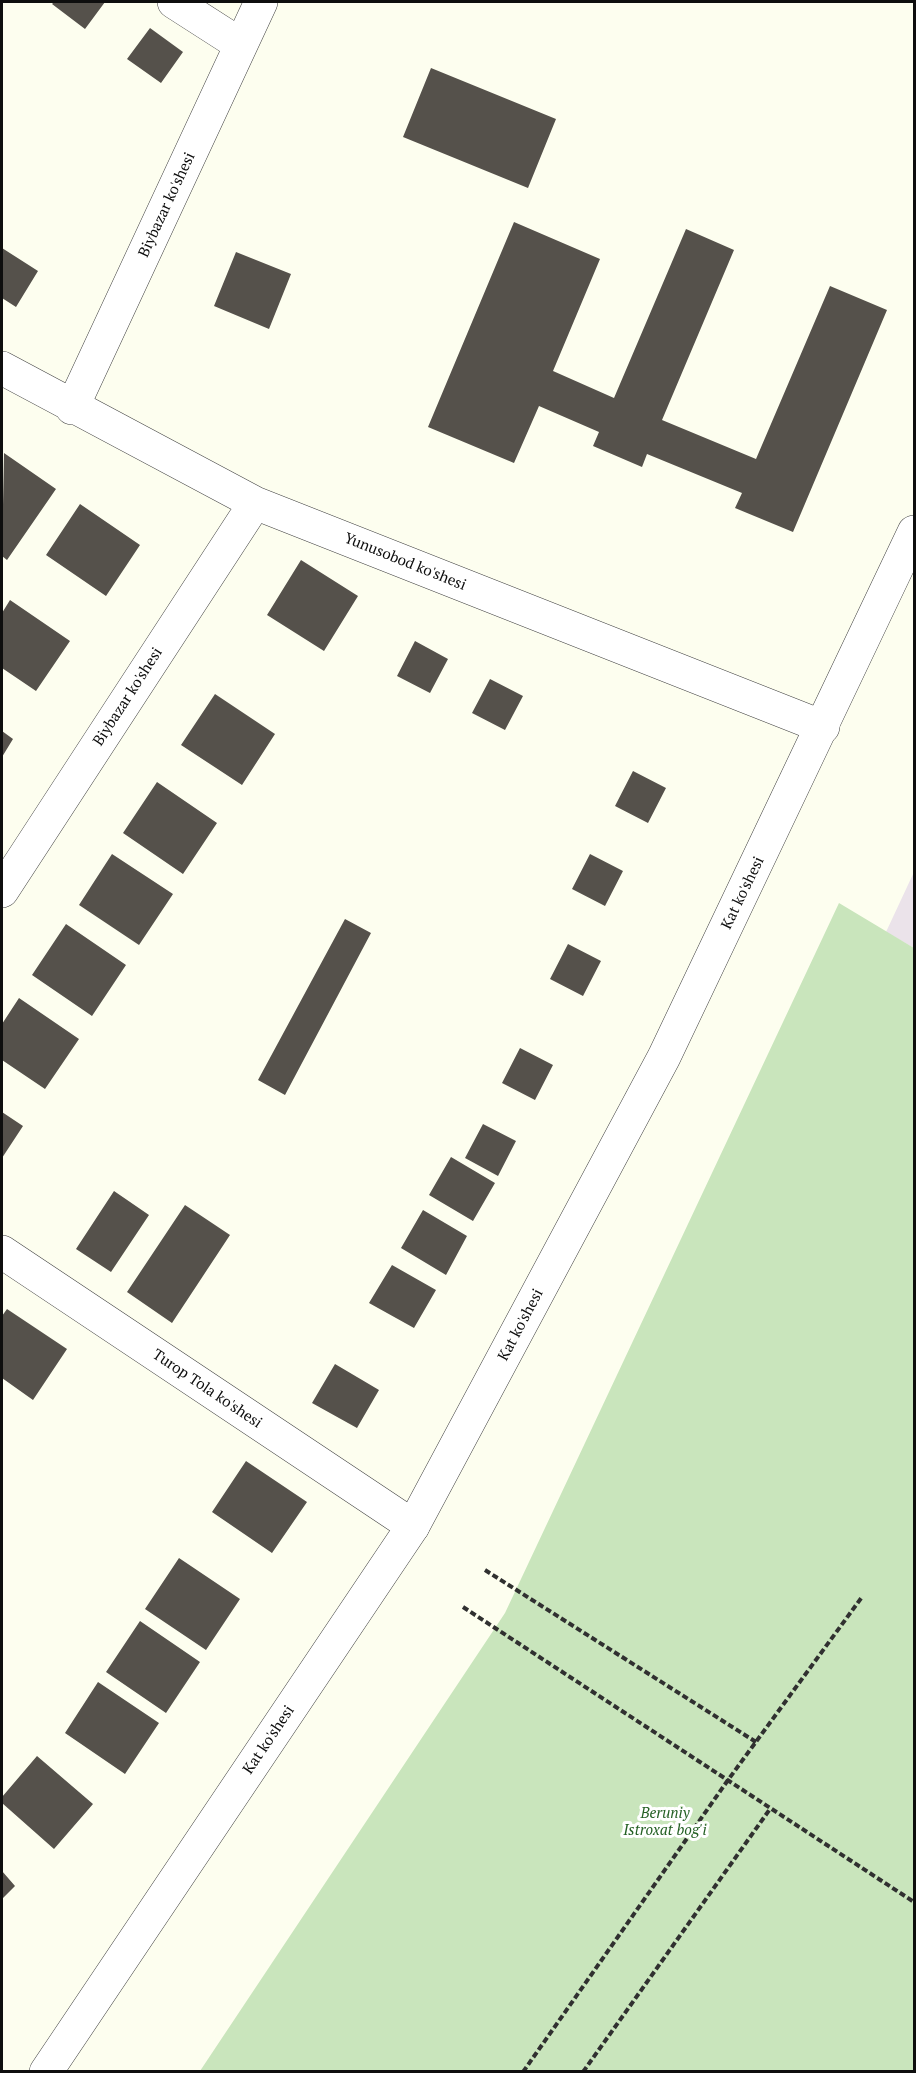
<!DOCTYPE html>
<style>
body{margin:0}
#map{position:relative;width:916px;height:2073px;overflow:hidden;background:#fdfeef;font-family:"PT Serif",serif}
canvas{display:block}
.frame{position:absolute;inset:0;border:3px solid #0e0e0e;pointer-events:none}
</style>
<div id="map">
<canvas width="916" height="2073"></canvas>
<div class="frame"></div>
</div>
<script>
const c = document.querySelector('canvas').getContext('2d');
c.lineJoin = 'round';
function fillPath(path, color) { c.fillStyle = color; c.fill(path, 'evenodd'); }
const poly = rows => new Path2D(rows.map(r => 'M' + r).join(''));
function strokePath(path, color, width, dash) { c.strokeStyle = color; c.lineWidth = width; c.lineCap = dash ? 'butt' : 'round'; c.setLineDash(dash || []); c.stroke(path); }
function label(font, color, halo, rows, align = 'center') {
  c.font = font + ' "PT Serif",serif'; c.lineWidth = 6; c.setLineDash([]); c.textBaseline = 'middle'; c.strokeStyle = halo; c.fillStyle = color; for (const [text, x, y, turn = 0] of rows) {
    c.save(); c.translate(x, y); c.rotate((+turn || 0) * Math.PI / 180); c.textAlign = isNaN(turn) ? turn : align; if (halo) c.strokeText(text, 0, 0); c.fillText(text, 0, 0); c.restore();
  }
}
const industrial = poly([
 [914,872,914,948,886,932]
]);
const green = poly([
 [839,903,914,948,914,2071,200,2071,505,1613]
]);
const building = poly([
 [54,2,105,2,85,29,52,4],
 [150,28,183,52,161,83,127,59],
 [431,68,556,119,528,188,403,137],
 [514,222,600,259,553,371,614,398,686,229,734,250,662,420,756,459,830,286,887,310,793,532,735,508,742,493,647,454,642,467,593,446,599,432,539,406,514,463,428,427],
 [2,248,38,271,16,307,2,298],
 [236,252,291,274,269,329,214,306],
 [4,453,56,489,7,560,2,556],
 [80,504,140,545,106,596,46,555],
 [301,560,358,596,324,651,267,615],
 [10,600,70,641,36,691,2,668,2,613],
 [415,641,448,659,430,693,397,676],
 [490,679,523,696,505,730,472,713],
 [215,694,275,734,242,785,181,745],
 [2,731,13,739,2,757],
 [633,771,666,788,648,823,615,806],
 [157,782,217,823,183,874,123,833],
 [112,854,173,894,139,945,79,905],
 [590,854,623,871,605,906,572,889],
 [345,919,371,933,285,1095,258,1080],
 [66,924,126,965,92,1016,32,975],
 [568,944,601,961,583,996,550,979],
 [19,998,79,1039,45,1089,2,1060,2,1024],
 [520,1048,553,1065,535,1100,502,1083],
 [2,1112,23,1126,2,1158],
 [483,1124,516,1141,498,1176,465,1158],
 [451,1157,495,1183,473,1221,429,1195],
 [114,1191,149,1215,111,1272,76,1249],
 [185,1205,230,1235,172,1323,127,1292],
 [423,1210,467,1236,446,1275,401,1248],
 [392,1265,436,1290,414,1328,369,1303],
 [7,1309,67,1349,33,1400,2,1378,2,1316],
 [335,1364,379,1390,357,1428,312,1403],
 [246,1461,307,1502,272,1553,212,1512],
 [179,1558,240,1599,206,1650,145,1609],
 [140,1621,200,1662,166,1713,106,1672],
 [98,1682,159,1723,125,1774,65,1733],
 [37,1756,93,1804,54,1849,2,1803,2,1797],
 [2,1871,15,1886,2,1899]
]);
const path = poly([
 [485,1570,756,1742],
 [463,1607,914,1902],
 [523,2072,728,1780,862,1597],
 [583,2072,770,1809]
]);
const minor = poly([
 [174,2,241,45],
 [2,368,255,503,823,727],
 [72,408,261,2],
 [2,891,255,503],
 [2,1252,413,1526]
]);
const tertiary = poly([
 [46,2072,413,1526,664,1057,914,532]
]);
const streetNames = [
 ["Biybazar ko'shesi",167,205,-65],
 ["Yunusobod ko'shesi",405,562,22],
 ["Biybazar ko'shesi",128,697,-57],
 ["Kat ko'shesi",743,893,-64],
 ["Kat ko'shesi",521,1325,-62],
 ["Turop Tola ko'shesi",207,1389,34],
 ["Kat ko'shesi",269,1740,-56]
];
const parkNames = [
 ["Beruniy",665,1814],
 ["Istroxat bog'i",665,1831]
];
fillPath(industrial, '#ebe3ea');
fillPath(green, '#c9e5bc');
fillPath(building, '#55514b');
strokePath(minor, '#414141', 34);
strokePath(tertiary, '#414141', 34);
strokePath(path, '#303030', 4, [6, 3]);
strokePath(minor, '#fff', 33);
strokePath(tertiary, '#fff', 33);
label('15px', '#0e0e0e', '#fff', streetNames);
label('italic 15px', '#246024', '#fff', parkNames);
</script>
